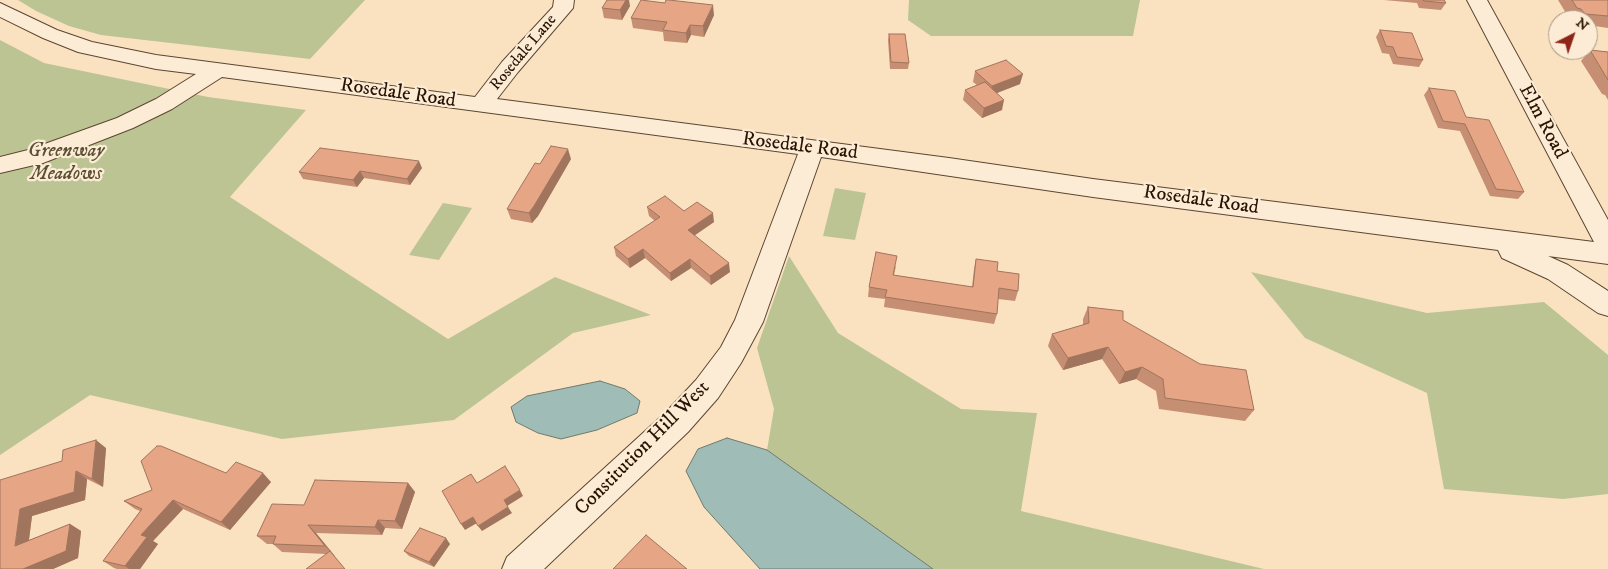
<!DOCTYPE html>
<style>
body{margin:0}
#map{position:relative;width:1608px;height:569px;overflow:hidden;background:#fae2c0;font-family:"IM FELL DW Pica",serif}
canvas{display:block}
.north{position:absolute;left:1548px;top:10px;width:50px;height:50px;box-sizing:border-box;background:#fcecd6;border:1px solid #a79581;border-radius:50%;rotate:41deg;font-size:14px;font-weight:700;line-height:20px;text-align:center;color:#281201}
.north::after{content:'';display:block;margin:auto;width:18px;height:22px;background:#8f2418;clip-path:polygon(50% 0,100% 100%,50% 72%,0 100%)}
</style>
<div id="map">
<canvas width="1608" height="569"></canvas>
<div class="north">N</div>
</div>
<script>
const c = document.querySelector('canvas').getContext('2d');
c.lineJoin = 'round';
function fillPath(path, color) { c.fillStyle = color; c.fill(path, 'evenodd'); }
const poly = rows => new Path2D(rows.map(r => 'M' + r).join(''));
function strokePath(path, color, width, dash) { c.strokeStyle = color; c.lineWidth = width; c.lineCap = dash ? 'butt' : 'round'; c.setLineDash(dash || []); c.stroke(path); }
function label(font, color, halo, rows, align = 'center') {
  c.font = font + ' "IM FELL DW Pica",serif'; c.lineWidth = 4.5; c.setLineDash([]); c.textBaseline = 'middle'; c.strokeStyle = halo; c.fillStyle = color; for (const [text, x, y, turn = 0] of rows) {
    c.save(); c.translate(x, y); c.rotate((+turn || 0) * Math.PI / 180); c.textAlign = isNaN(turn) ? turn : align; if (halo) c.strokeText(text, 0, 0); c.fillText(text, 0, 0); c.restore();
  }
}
const green = poly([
 [18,0,365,0,310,59,101,35,69,26,36,11],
 [909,0,1140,0,1133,36,931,36,908,20],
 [0,40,44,63,208,97,306,110,230,197,448,339,555,277,651,315,573,333,454,420,282,439,90,395,0,455],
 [835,188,866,193,855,240,823,236],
 [443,203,472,208,439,260,409,255],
 [789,256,838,333,961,409,1037,413,1021,511,1264,569,933,569,767,450,774,409,757,348],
 [1251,272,1427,313,1544,302,1608,355,1608,494,1563,499,1444,489,1427,393,1305,338]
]);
const water = poly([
 [600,381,625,389,640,401,637,413,597,430,561,439,538,433,516,422,511,407,527,396,600,381],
 [727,438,767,450,933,569,760,569,704,507,686,471,698,449,727,438]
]);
const minor = poly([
 [554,0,574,0,573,8,518,72,497,99,949,158,1093,179,1594,242,1467,0,1487,0,1608,220,1608,264,1548,256,1568,265,1608,291,1608,316,1598,313,1548,279,1502,258,1498,250,1093,197,821,157,763,322,741,363,718,398,688,432,544,569,502,569,507,557,666,412,696,380,721,347,735,320,798,154,222,77,172,109,133,128,43,163,0,173,0,157,28,150,117,118,156,99,196,74,156,69,78,52,43,38,0,17,0,3,57,30,92,42,156,55,475,97,502,62,553,7,554,0]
]);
const wall = poly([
 [1384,0,1444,0,1446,3,1441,10,1419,8,1417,3],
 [1558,0,1608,0,1608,28,1588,25,1588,20,1574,20,1573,19,1569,18],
 [630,6,622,20,604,18,602,8],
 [714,15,704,37,691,35,687,43,664,41,663,32,633,28,631,18],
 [1380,30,1423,60,1419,67,1393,64,1389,54,1382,53,1376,37],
 [889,34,909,63,908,69,890,69,888,40],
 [1590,50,1608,52,1608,100,1605,95,1602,94,1581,61],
 [975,71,1020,84,997,93,1002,110,982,118,963,100,965,90,977,85,973,82],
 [1429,88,1466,117,1524,192,1518,199,1490,196,1460,131,1438,128,1424,95],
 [571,159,538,216,532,223,511,219,507,209],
 [422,168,410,185,364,178,357,187,303,179,299,172],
 [647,207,684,211,714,222,694,236,730,272,711,285,691,268,671,281,645,258,630,268,616,256,614,247,655,221,649,216],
 [976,259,997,271,1018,291,1015,301,998,299,997,314,994,324,884,307,885,299,868,297,869,287,896,266,894,275,972,287,974,269],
 [1088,307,1123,320,1254,410,1245,421,1159,409,1156,391,1136,379,1119,384,1102,359,1063,370,1048,346,1052,334,1083,325,1083,319],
 [106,448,103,487,87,479,85,500,32,516,29,540,70,524,81,531,78,558,53,569,0,569,62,461],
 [226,473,271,482,230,530,183,509,153,541,158,544,140,569,117,569,114,568,103,561,140,511,135,509,124,501,152,490],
 [408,483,415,492,402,529,385,528,382,535,316,533,335,556,326,554,282,552,273,544,267,544,257,536],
 [450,544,434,567,409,556,404,551]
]);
const shadedWall = poly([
 [626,0,629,0,630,6,622,20,620,10],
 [713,5,714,15,704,37,703,26],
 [690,25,691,35,687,43,686,33],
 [1023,74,1020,84,989,96,992,86],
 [1004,100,1002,110,982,118,984,108],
 [568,149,571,159,538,216,532,223,529,213],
 [419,161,422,168,410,185,407,179],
 [360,171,364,178,357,187,353,180],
 [713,213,714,222,689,239,688,230],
 [643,249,645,258,630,268,628,259],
 [690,259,691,268,671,281,670,273],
 [729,263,730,272,711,285,710,276],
 [1108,347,1102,359,1063,370,1068,358],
 [1142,367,1136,379,1119,384,1125,372],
 [96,440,106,448,103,487,92,479],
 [76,471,87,479,85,500,32,516,27,554,15,546,20,509],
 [263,473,271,482,230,530,221,522],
 [408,483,415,492,402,529,395,521],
 [520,490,523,496,507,506,504,500],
 [173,500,183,509,153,541,158,544,140,569,129,569,125,566,141,535],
 [508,507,512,513,482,531,478,526],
 [473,517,477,523,465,530,461,524],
 [378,520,385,528,382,535,375,527],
 [70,524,81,531,78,558,53,569,23,569],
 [308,525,316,533,333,554,325,546],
 [446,538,450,544,434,567,429,562]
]);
const building = poly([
 [607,0,626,0,620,10,602,8,607,0],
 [641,0,665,3,666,0,669,0,713,5,703,26,690,25,686,33,663,30,667,22,631,18,641,0],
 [1423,0,1444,0,1446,3,1424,1,1423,0],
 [1572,0,1608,0,1608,16,1585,14,1581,9,1577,8,1572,0],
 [1380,30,1412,33,1423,60,1397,57,1393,47,1386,46,1380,30],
 [889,34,905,34,909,63,891,62,889,34],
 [1590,50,1608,52,1608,80,1590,50],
 [1006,60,1023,74,992,86,975,71,1006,60],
 [985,82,1004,100,984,108,965,90,985,82],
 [1429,88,1455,91,1466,117,1489,120,1524,192,1496,189,1465,124,1443,121,1429,88],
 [551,146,568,149,534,206,529,213,507,209,535,163,540,164,551,146],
 [320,148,419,161,407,179,360,171,353,180,299,172,320,148],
 [665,196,684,211,697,202,713,213,688,230,729,263,710,276,690,259,670,273,643,249,628,259,614,247,660,217,647,207,665,196],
 [876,252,897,256,893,275,973,287,976,259,998,262,997,271,1019,274,1018,291,999,288,997,314,885,297,887,290,869,287,876,252],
 [1088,307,1123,311,1123,320,1200,364,1246,370,1254,410,1165,398,1163,379,1142,367,1125,372,1108,347,1068,358,1052,334,1089,323,1088,307],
 [96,440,92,479,76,471,74,492,20,509,15,546,70,524,66,551,23,569,0,569,0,480,62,461,63,450,96,440],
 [157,446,161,446,226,473,236,462,263,473,221,522,173,500,141,535,147,537,125,566,103,561,142,509,124,501,152,490,141,461,157,446],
 [505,466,520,490,504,500,508,507,478,526,473,517,461,524,442,491,471,474,477,483,505,466],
 [315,480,408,483,395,521,378,520,375,527,308,525,325,546,273,544,276,536,257,536,272,504,304,505,315,480],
 [420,528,446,538,429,562,404,551,420,528],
 [646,535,687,569,613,569,646,535],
 [330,551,345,569,306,569,330,551]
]);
const farStreetnames = [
 ["Rosedale Lane",524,53,-50]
];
const streetNames = [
 ["Rosedale Road",398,94,8],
 ["Elm Road",1542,122,62],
 ["Rosedale Road",800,147,7],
 ["Rosedale Road",1201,201,8],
 ["Constitution Hill West",643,449,-45]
];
const parkNames = [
 ["Greenway",66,152],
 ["Meadows",66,175]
];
fillPath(green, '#bcc494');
fillPath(water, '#9fbdb6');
strokePath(water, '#6f796e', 1);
strokePath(minor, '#5c4631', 2);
fillPath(minor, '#fcecd6');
fillPath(wall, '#c68e72');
fillPath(shadedWall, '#a1745d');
fillPath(building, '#e6a585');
strokePath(building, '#a1745d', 1);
label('16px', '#281201', '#fcecd6', farStreetnames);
label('20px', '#281201', '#fcecd6', streetNames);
label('italic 20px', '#5c5034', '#fcecd6', parkNames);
</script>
